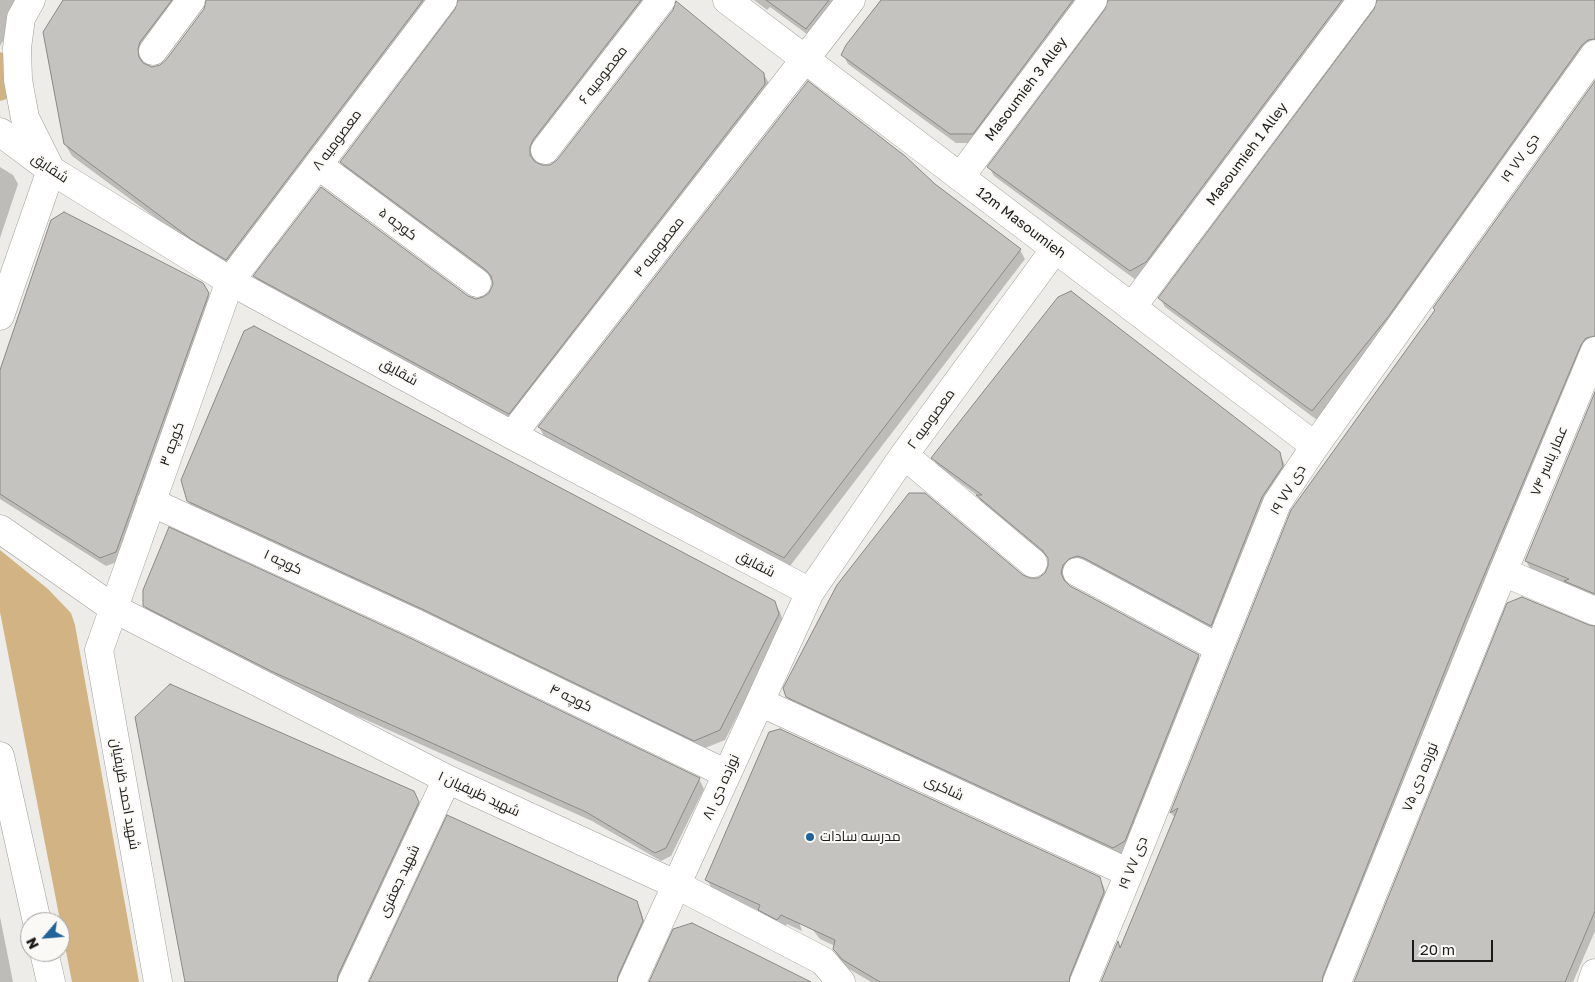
<!DOCTYPE html>
<meta charset="utf-8">
<style>
body{margin:0}
#map{position:relative;width:1595px;height:982px;overflow:hidden;background:#eeece8;font-family:"Golos Text",sans-serif}
canvas{display:block}
.north{position:absolute;left:20px;top:912px;width:50px;height:50px;box-sizing:border-box;background:#fbf9f6;border:1px solid #a2a09e;border-radius:50%;rotate:243deg;font-size:14px;font-weight:700;line-height:20px;text-align:center;color:#1c1b1a}
.north::after{content:'';display:block;margin:auto;width:18px;height:22px;background:#226399;clip-path:polygon(50% 0,100% 100%,50% 72%,0 100%)}
.scale{position:absolute;left:1412px;top:940px;width:81px;height:22px;box-sizing:border-box;border:2px solid #1c1b1a;border-top:0;padding-left:6px;font-size:15px;line-height:18px;white-space:nowrap;color:#1c1b1a;-webkit-text-stroke:4px #fbf9f6;paint-order:stroke}
</style>
<div id="map">
<canvas width="1595" height="982"></canvas>
<div class="north">N</div>
<div class="scale">20 m</div>
</div>
<script>
const c = document.querySelector('canvas').getContext('2d');
c.lineJoin = 'round';
function fillPath(path, color) { c.fillStyle = color; c.fill(path, 'evenodd'); }
const poly = rows => new Path2D(rows.map(r => 'M' + r).join(''));
function strokePath(path, color, width, dash) { c.strokeStyle = color; c.lineWidth = width; c.lineCap = dash ? 'butt' : 'round'; c.setLineDash(dash || []); c.stroke(path); }
function label(font, color, halo, rows, align = 'center') {
  c.font = font + ' "Golos Text",Cairo,sans-serif'; c.lineWidth = 4; c.setLineDash([]); c.textBaseline = 'middle'; c.strokeStyle = halo; c.fillStyle = color; for (const [text, x, y, turn = 0] of rows) {
    c.save(); c.translate(x, y); c.rotate((+turn || 0) * Math.PI / 180); c.textAlign = isNaN(turn) ? turn : align; if (halo) c.strokeText(text, 0, 0); c.fillText(text, 0, 0); c.restore();
  }
}
const green = poly([
 [0,52,10,56,10,98,0,101],
 [0,550,48,589,71,613,75,625,139,982,72,982,0,612]
]);
const shadow = poly([
 [0,0,27,0,0,46],
 [64,0,187,0,146,54,143,61,144,65,151,68,159,67,166,62,205,10,208,0,439,0,233,271,199,250,72,156,65,144],
 [459,0,657,0,539,152,535,159,536,164,543,167,551,166,763,73,770,85,515,424,261,287,255,276,467,297,475,300,483,299,491,293,493,281,348,173,341,162,457,10],
 [754,0,840,0,811,37,770,7,767,10],
 [882,0,1085,0,978,143,956,143,848,64,843,55],
 [1109,0,1354,0,1136,280,994,176,989,167,1107,10],
 [1379,0,1595,0,1595,48,1317,420,1165,307,1160,298,1376,10],
 [1595,83,1595,346,1329,982,1102,982,1118,944,1121,948,1175,818,1171,813,1292,511,1436,311],
 [0,167,13,175,18,184,0,238],
 [934,185,1020,250,1025,259,790,566,544,436,539,427],
 [202,284,213,303,120,561,106,566,0,499,0,373],
 [1595,395,1595,600,1531,570,1526,561],
 [1279,453,1284,463,1287,475,1216,634,1067,574,1066,583,1069,587,1198,656,1203,665,1129,850,1119,857,792,705,787,696,1023,576,1030,580,1038,579,1046,573,1050,566,1049,559,982,504,978,496,938,466,933,458],
 [188,501,774,602,780,612,784,624,725,740,700,750,194,511],
 [144,605,699,779,704,789,671,856,661,861,592,821,279,681,149,614],
 [1595,628,1595,931,1573,982,1355,982],
 [413,792,423,813,344,982,187,982],
 [1099,878,1104,887,1108,902,1076,982,871,982,849,969,839,958,834,949,835,946,820,939,794,906,802,931,787,924,783,928,765,919,761,912,712,889,707,880],
 [636,902,641,911,647,931,624,982,371,982],
 [0,917,13,982,0,982]
]);
const building = poly([
 [63,0,172,0,140,42,138,49,139,57,143,63,152,67,160,65,166,60,204,9,206,0,423,0,226,260,191,239,64,144,43,32,63,0],
 [458,0,641,0,533,140,530,147,530,155,535,162,542,165,550,165,557,160,673,10,676,1,764,73,765,84,509,414,253,276,321,187,468,296,476,299,483,297,489,293,493,284,491,276,486,270,340,162,455,9,458,0],
 [766,0,829,0,806,29,766,0],
 [881,0,1073,0,973,134,950,134,841,55,846,45,881,0],
 [1108,0,1342,0,1146,262,1130,271,987,167,1105,9,1108,0],
 [1377,0,1595,0,1595,39,1588,40,1582,45,1388,317,1312,411,1158,298,1374,9,1377,0],
 [808,81,905,156,935,184,1021,249,784,558,538,427,808,81],
 [1595,81,1595,336,1586,338,1581,345,1466,618,1323,976,1322,982,1101,982,1118,941,1120,948,1178,808,1170,813,1291,510,1435,310,1433,308,1595,81],
 [64,212,203,283,209,293,116,552,100,558,0,494,0,370,51,220,64,212],
 [1071,291,1280,452,1283,466,1262,497,1211,626,1084,558,1077,556,1069,559,1063,565,1061,573,1064,580,1070,586,1199,655,1125,841,1113,848,786,697,783,688,837,585,909,493,925,493,1023,575,1030,578,1038,578,1045,573,1048,566,1048,558,1043,551,976,495,982,495,931,458,1058,297,1071,291],
 [254,326,775,601,779,614,720,730,694,741,422,609,187,501,181,480,244,331,254,326],
 [1595,392,1595,594,1564,581,1569,579,1525,561,1595,392],
 [169,527,408,637,700,778,666,848,655,853,586,812,273,672,143,606,143,590,169,527],
 [1522,597,1589,625,1595,626,1595,911,1565,982,1354,982,1507,603,1522,597],
 [170,684,414,791,419,802,338,975,337,982,185,982,135,717,170,684],
 [780,729,1100,877,1104,892,1070,976,1069,982,880,982,843,960,833,949,835,940,781,915,777,920,758,910,760,905,705,880,769,732,780,729],
 [447,815,637,901,643,921,618,976,617,982,369,982,447,815],
 [692,923,757,955,811,982,649,982,673,929,692,923]
]);
const minor = poly([
 [153,51,191,0],
 [0,132,51,170,230,281,512,435,810,592],
 [545,150,661,0],
 [318,165,477,283],
 [960,177,1093,0],
 [1132,307,1362,0],
 [0,316,51,170,25,118,18,80,17,48,21,18,31,0],
 [512,435,851,0],
 [904,455,1033,563],
 [151,502,415,623,727,774],
 [0,529,113,608,447,779,677,885,823,961,841,982],
 [1077,572,1219,648],
 [1503,572,1595,611],
 [760,702,1129,873],
 [0,756,37,922],
 [44,952,51,982],
 [158,982,99,650,230,281,443,0],
 [352,982,447,779],
 [632,982,810,592,904,455,1055,249],
 [1084,982,1129,873,1277,503,1315,446,1595,54],
 [1337,982,1503,572,1595,351],
 [1592,982,1595,973]
]);
const tertiary = poly([
 [727,0,1315,446]
]);
const markers = [
 [810,837,5,"#226399"]
];
const streetNames = [
 ["معصومیه ۶",603,75,-52],
 ["Masoumieh 3 Alley",1026,89,-53],
 ["معصومیه ۸",337,140,-53],
 ["Masoumieh 1 Alley",1247,154,-53],
 ["۱۹ دی ۷۷",1520,158,-55],
 ["شقایق",50,168,34],
 ["12m Masoumieh",1021,223,37],
 ["کوچه ۵",398,224,37],
 ["معصومیه ۴",659,247,-52],
 ["شقایق",399,372,29],
 ["معصومیه ۲",931,419,-54],
 ["کوچه ۳",172,444,-70],
 ["عمار یاسر ۷۴",1549,461,-67],
 ["۱۹ دی ۷۷",1288,490,-59],
 ["کوچه ۱",283,562,25],
 ["شقایق",756,564,28],
 ["کوچه ۴",571,698,26],
 ["نوزده دی ۷۵",1420,777,-68],
 ["نوزده دی ۸۱",721,787,-66],
 ["شاکری",944,788,25],
 ["شهید احمد ظریفیان",125,794,80],
 ["شهید ظریفیان ۱",479,794,25],
 ["۱۹ دی ۷۷",1133,863,-68],
 ["شهید جعفری",399,881,-65]
];
const poiNames = [
 ["مدرسه سادات",820,837]
];
fillPath(green, '#d2b484');
fillPath(shadow, '#0003');
fillPath(building, '#c5c3c0');
strokePath(building, '#8b8985', 1);
strokePath(minor, '#a19f9c', 29);
strokePath(tertiary, '#a19f9c', 29);
strokePath(minor, '#fff', 28);
strokePath(tertiary, '#fff', 28);
for (const [x, y, r, color] of markers) { const dot = new Path2D(); dot.arc(x, y, r, 0, 2 * Math.PI); c.fillStyle = color; c.fill(dot); strokePath(dot, '#fbf9f6', 2); }
label('14px', '#1c1b1a', '#fbf9f6', streetNames);
label('14px', '#1c1b1a', '#fbf9f6', poiNames, 'left');
</script>
